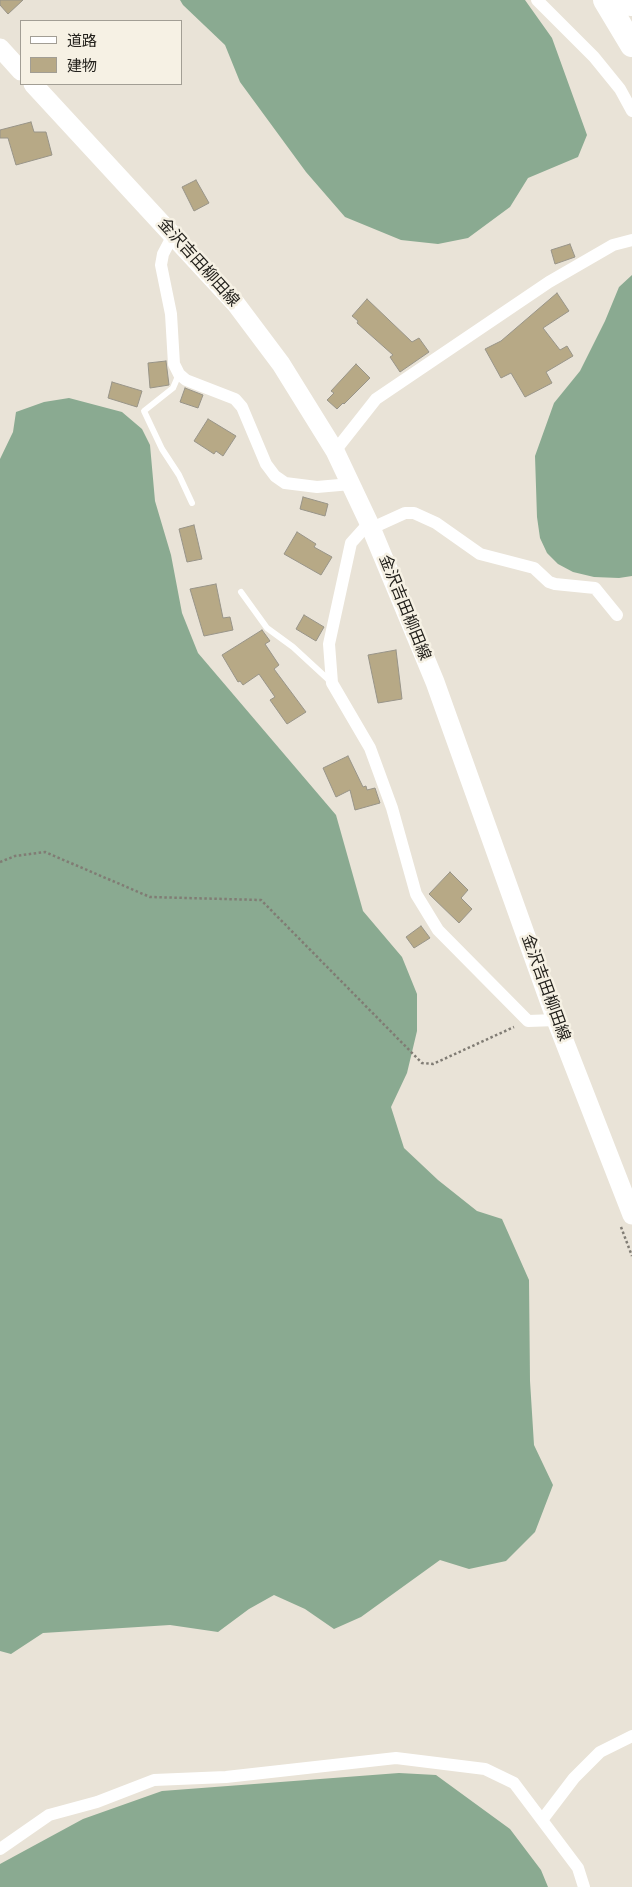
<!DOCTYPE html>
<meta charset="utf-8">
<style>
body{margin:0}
#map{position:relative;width:632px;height:1887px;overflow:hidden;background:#e9e3d7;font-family:"Sofia Sans Condensed","Noto Sans JP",sans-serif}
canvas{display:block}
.legend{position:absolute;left:20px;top:20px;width:162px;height:65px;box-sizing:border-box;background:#f6f1e4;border:1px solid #a29e94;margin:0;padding:6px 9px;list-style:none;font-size:15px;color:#23211c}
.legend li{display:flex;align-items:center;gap:10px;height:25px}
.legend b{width:25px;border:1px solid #a29e94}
</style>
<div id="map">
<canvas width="632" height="1887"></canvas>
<ul class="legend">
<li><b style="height:6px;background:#fff"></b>道路</li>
<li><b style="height:14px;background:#b7a986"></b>建物</li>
</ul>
</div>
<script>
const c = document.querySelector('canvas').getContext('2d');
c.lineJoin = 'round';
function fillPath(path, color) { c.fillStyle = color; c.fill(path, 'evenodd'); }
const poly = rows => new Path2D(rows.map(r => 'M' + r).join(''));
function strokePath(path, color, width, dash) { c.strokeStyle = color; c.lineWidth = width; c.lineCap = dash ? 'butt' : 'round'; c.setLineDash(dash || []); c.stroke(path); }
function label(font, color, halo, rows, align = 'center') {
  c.font = font + ' "Sofia Sans Condensed","Noto Sans JP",sans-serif'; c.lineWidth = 5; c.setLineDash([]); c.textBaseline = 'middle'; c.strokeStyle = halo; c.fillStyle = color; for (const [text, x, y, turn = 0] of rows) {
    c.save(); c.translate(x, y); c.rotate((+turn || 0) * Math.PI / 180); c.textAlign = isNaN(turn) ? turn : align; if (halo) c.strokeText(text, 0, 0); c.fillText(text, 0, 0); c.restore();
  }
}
const forest = poly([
 [180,0,525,0,552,38,587,135,578,157,528,178,510,207,468,238,438,244,401,240,345,217,306,172,240,82,225,45,183,5],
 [632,275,632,576,619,578,594,577,573,572,558,564,547,553,540,538,537,517,535,456,554,403,580,371,605,321,619,287],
 [69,398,122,412,142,429,150,445,155,501,171,555,182,613,198,653,336,815,363,911,402,957,417,994,417,1031,407,1073,391,1107,404,1148,438,1180,477,1211,502,1219,529,1280,530,1381,534,1445,553,1485,535,1532,506,1561,469,1569,440,1560,361,1617,334,1629,305,1609,274,1595,249,1609,218,1632,170,1625,43,1633,11,1654,0,1651,0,459,13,432,16,412,44,402],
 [399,1773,436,1775,510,1829,541,1870,548,1887,0,1887,0,1864,83,1819,162,1791]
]);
const building = poly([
 [0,0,23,0,8,14,0,5,0,0],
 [31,122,34,132,46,132,52,155,16,165,8,138,0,138,0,130,31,122],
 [196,180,209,203,194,211,182,187,196,180],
 [570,244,575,257,555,264,551,250,570,244],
 [557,293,569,311,543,328,560,350,567,346,573,356,546,372,552,383,525,397,511,373,501,378,485,349,501,341,557,293],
 [367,299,412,342,419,338,429,352,400,372,390,357,393,355,357,323,358,321,352,316,367,299],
 [166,361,169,385,150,388,148,363,166,361],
 [356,364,370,378,344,404,343,403,337,409,327,400,334,393,331,391,356,364],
 [112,382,142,391,137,407,108,398,112,382],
 [185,388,203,395,198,408,180,402,185,388],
 [208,419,236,436,223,456,216,451,214,454,194,441,208,419],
 [303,497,328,504,325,516,300,509,303,497],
 [194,525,202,559,187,562,179,529,194,525],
 [297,532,316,544,314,547,332,557,321,575,284,554,297,532],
 [216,584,223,618,230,617,233,630,204,636,190,589,216,584],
 [304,615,324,627,316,641,296,629,304,615],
 [262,630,270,641,265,644,279,665,274,669,306,712,287,724,270,700,275,697,259,674,243,685,240,681,238,682,222,655,262,630],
 [396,650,402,699,378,703,368,655,396,650],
 [348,756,363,787,366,786,367,790,375,788,380,803,355,810,350,790,336,797,323,768,348,756],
 [450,872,468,890,461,898,472,909,459,923,429,894,450,872],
 [421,926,430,938,414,948,406,937,421,926]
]);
const path = poly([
 [0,862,15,856,45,852,150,897,261,900,422,1063,433,1064,514,1027],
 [621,1227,632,1256]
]);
const lane = poly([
 [179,374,173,388,144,411,162,449,179,475,192,503],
 [241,592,267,628,293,647,331,682]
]);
const street = poly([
 [537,0,594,57,620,89,632,111],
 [173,235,163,254,161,265,171,314,174,364,179,374,186,380,235,399,242,407,266,464,275,476,285,483,317,487,351,484],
 [335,451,376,399,549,282,613,245,632,240],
 [369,523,351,543,329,644,332,683,370,748,392,808,416,894,438,930,528,1021,556,1020],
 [372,528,405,513,414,513,436,523,480,554,534,568,549,582,555,584,595,588,617,615],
 [542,1820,574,1778,600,1752,632,1736],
 [0,1849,49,1815,97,1802,154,1780,226,1777,396,1758,485,1769,514,1783,578,1868,584,1887]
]);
const secondary = poly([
 [0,48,21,71],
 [33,84,236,304,281,364,335,451,369,523,435,682,556,1020,632,1215]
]);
const highway = poly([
 [605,0,632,45],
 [630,0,632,4]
]);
const streetNames = [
 ["金沢吉田柳田線",198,263,48],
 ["金沢吉田柳田線",404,608,68],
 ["金沢吉田柳田線",545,988,70]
];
fillPath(forest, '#8aaa91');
fillPath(building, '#b7a986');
strokePath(building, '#989488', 1);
strokePath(path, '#807c74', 2.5, [2.5, 2.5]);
strokePath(lane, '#fff', 6);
strokePath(street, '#fff', 12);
strokePath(secondary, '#fff', 19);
strokePath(highway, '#fff', 24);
label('16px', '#23211c', '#f6f1e4', streetNames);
</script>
